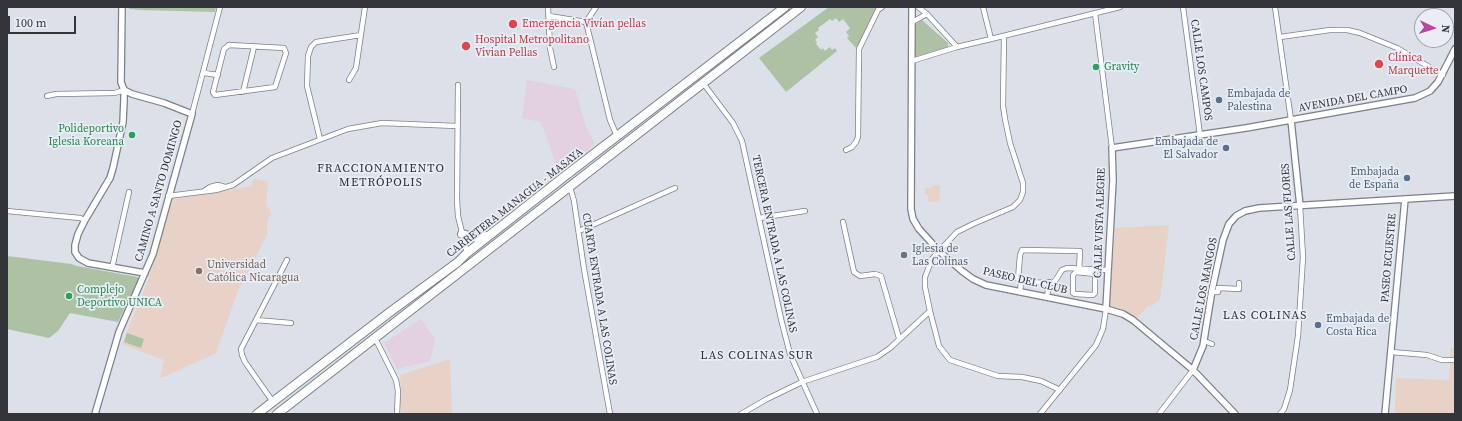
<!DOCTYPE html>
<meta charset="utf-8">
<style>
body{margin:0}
#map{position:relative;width:1462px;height:421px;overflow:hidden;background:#dbe0e9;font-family:"Source Serif 4",serif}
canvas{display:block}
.frame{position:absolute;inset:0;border:8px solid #333539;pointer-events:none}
.north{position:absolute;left:1414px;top:8px;width:40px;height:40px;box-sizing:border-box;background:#e9eef6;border:1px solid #a0a4aa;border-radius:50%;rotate:94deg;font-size:11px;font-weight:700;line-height:16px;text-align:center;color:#333539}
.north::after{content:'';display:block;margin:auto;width:14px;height:18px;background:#b9459d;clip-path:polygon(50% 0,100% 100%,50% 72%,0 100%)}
.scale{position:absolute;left:8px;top:16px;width:68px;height:18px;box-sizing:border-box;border:2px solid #333539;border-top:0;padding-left:5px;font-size:12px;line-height:14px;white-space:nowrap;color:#333539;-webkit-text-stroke:3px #e9eef6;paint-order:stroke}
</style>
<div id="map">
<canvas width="1462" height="421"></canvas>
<div class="frame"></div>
<div class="north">N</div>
<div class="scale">100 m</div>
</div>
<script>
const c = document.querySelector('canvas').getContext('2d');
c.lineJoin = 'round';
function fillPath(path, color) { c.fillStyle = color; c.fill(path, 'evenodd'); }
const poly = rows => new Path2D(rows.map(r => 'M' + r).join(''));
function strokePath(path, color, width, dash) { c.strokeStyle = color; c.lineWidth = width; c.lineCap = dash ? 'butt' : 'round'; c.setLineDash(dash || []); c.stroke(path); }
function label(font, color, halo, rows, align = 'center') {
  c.font = font + ' "Source Serif 4",serif'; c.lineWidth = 3.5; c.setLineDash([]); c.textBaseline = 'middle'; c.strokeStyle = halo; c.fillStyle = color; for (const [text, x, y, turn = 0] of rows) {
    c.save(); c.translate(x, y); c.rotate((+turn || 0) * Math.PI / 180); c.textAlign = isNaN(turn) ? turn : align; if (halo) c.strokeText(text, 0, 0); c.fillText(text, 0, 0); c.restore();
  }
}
const commercial = poly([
 [527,80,575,89,586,127,595,144,559,173,541,122,522,118],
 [421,319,435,339,430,361,397,369,384,343]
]);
const education = poly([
 [253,179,268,181,266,205,270,210,271,214,267,221,267,235,237,293,216,353,164,377,160,377,164,360,122,344,149,278,170,200,252,186],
 [933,185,940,185,939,202,929,202,928,195,925,195,925,188,932,188],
 [1169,225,1160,299,1153,305,1148,306,1137,318,1110,306,1115,228],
 [1451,348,1455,348,1455,414,1395,413,1396,378,1449,380],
 [450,359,452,414,401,414,401,406,399,405,400,398,402,397,403,394,401,392,400,375]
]);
const green = poly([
 [129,7,216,7,215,12,140,10,129,9],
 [829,7,880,7,856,48,847,38,849,36,846,32,850,28,843,19,839,22,836,18,832,21,830,19,818,28,819,30,815,33,818,37,815,40,817,42,816,44,821,50,823,48,825,51,830,47,832,50,835,48,837,51,786,92,759,58],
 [922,20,948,43,948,47,915,57,912,54,913,26],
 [7,256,71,264,77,266,137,277,139,279,118,322,70,313,58,331,49,338,7,329],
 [127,333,144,339,141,348,124,342]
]);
const minor = poly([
 [548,7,550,48,554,67],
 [596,7,586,22,610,120,617,136],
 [918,7,927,14,957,47],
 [983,7,991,39],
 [1183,7,1200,135],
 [1275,7,1291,120],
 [1095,13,1112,148],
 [549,16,586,22],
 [912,22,927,14],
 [1004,36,1003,106,1005,119,1010,143,1023,183,1023,192,1020,200,1013,207,973,224,957,232,939,251,932,259,925,277,925,287,930,311,939,346,950,360,998,376,1022,377,1041,381,1060,390],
 [1280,37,1330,30,1347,30,1360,33,1397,48,1443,75],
 [229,45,284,48,286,53,275,87,215,95,213,92,224,49,229,45],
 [912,61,957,47,991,39,1120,7],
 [204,73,218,75],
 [349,80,356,68,365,7],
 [703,83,733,123,742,141,781,319,790,354,817,414],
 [458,85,457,200,458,216,467,253],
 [243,92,254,47],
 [47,96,56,94,115,93,124,90],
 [192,114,220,7],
 [320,139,307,86,308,56,311,47,316,42,361,35],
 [846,150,852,147,856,142,858,137,859,49,878,10,882,7],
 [570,187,574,201,584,269,610,414],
 [204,191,210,187,218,185,225,187],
 [168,196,216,190,233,185,272,158,348,129,382,123,457,126],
 [7,211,80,218,85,220],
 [759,218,805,211],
 [843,222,854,272,860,276,875,274,881,276,899,338],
 [579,231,675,188],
 [112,268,129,192],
 [1076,272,1095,274,1095,293,1093,295,1075,294,1073,293,1073,275,1076,272],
 [1021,282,1053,283,1057,278,1062,270,1067,268,1108,270],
 [1020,292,1021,282,1018,279,1020,255,1022,250,1080,251,1079,272],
 [1212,292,1218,292,1218,288,1239,289,1239,283],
 [1047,297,1049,282],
 [256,320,291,323],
 [375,338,396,380,398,391,397,414],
 [1204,341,1212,344],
 [1391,352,1427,355,1442,360,1455,360],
 [273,402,245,362,242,355,241,349,287,260],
 [741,414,767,399,802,382,877,357,890,348,930,311],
 [1040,414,1096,345,1103,329,1106,309],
 [1159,414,1193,370],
 [1280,414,1284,409,1290,390,1298,336,1303,257,1300,206]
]);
const tertiary = poly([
 [122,7,121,82,124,90,124,100,123,122,113,168,110,178,85,220,78,234,75,245,75,252,79,258,88,263,145,273],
 [912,7,911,209,913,219,919,229,939,251,962,271,973,279,986,285,1106,309,1123,314,1133,320,1193,370,1235,414],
 [1291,120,1300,206],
 [1106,309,1113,180,1112,148,1246,128,1415,98,1430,91,1438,82,1455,49],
 [1193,370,1203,346,1212,290,1223,240,1229,224,1236,216,1245,211,1259,208,1455,196],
 [95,414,119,332,153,254,192,114,164,103,132,94,124,90],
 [1385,414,1405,199]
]);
const trunk = poly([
 [462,234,477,238,487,236],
 [257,414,390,312,458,262,467,253,565,176,785,7],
 [277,414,801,7]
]);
const markers = [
 [513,24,5,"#e0444e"],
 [466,46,5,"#e0444e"],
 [1379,64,5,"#e0444e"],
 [1096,67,4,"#2e9e5b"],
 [1219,100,4,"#5c6f8a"],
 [132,135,4,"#2e9e5b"],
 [1226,148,4,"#5c6f8a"],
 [1407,178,4,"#5c6f8a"],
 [904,255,4,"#6b7280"],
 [199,271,4,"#8d6e63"],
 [69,296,4,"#2e9e5b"],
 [1318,325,4,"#5c6f8a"]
];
const healthNames = [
 ["Emergencia Vivían pellas",522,24],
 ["Hospital Metropolitano",475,40],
 ["Vivian Pellas",475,53],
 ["Clínica",1388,58],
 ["Marquette",1388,71]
];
const leisureNames = [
 ["Gravity",1104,67],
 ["Polideportivo",124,129,"right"],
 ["Iglesia Koreana",124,142,"right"],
 ["Complejo",77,290],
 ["Deportivo UNICA",77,303]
];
const streetNames = [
 ["CALLE LOS CAMPOS",1201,70,82],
 ["AVENIDA DEL CAMPO",1353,99,-10],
 ["CAMINO A SANTO DOMINGO",159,191,-74],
 ["CARRETERA MANAGUA - MASAYA",515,203,-38],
 ["CALLE LAS FLORES",1289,212,-94],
 ["CALLE VISTA ALEGRE",1100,223,-88],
 ["TERCERA ENTRADA A LAS COLINAS",774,244,78],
 ["PASEO ECUESTRE",1389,258,-85],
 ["PASEO DEL CLUB",1025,281,13],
 ["CALLE LOS MANGOS",1204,289,-79],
 ["CUARTA ENTRADA A LAS COLINAS",599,299,81]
];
const serviceNames = [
 ["Embajada de",1227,94],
 ["Palestina",1227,107],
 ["Embajada de",1218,142,"right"],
 ["El Salvador",1218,155,"right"],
 ["Embajada",1399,172,"right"],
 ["de España",1399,185,"right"],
 ["Embajada de",1326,319],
 ["Costa Rica",1326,332]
];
const worshipNames = [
 ["Iglesia de",912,249],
 ["Las Colinas",912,262]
];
const educationNames = [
 ["Universidad",207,265],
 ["Católica Nicaragua",207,278]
];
const neighbourhoodNames = [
 ["FRACCIONAMIENTO",381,169],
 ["METRÓPOLIS",381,183],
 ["LAS COLINAS",1265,316],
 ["LAS COLINAS SUR",757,356]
];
fillPath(commercial, '#e3d0e0');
fillPath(education, '#e8d1c6');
fillPath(green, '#adc2a4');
strokePath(minor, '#7c8088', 6);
strokePath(tertiary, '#7c8088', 8);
strokePath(trunk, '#7c8088', 10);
strokePath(minor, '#fff', 4.5);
strokePath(tertiary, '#fff', 5.5);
strokePath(trunk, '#fff', 8);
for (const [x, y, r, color] of markers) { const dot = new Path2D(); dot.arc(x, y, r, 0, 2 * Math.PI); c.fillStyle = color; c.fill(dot); strokePath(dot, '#e9eef6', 1.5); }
label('11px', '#be3a42', '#e9eef6', healthNames, 'left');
label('11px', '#27864d', '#e9eef6', leisureNames, 'left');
label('11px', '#333539', '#e9eef6', streetNames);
label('11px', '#4e5e75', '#e9eef6', serviceNames, 'left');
label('11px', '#5b616d', '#e9eef6', worshipNames, 'left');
label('11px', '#785e54', '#e9eef6', educationNames, 'left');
c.letterSpacing = '1px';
label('12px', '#2f3239', '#e9eef6', neighbourhoodNames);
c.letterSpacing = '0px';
</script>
